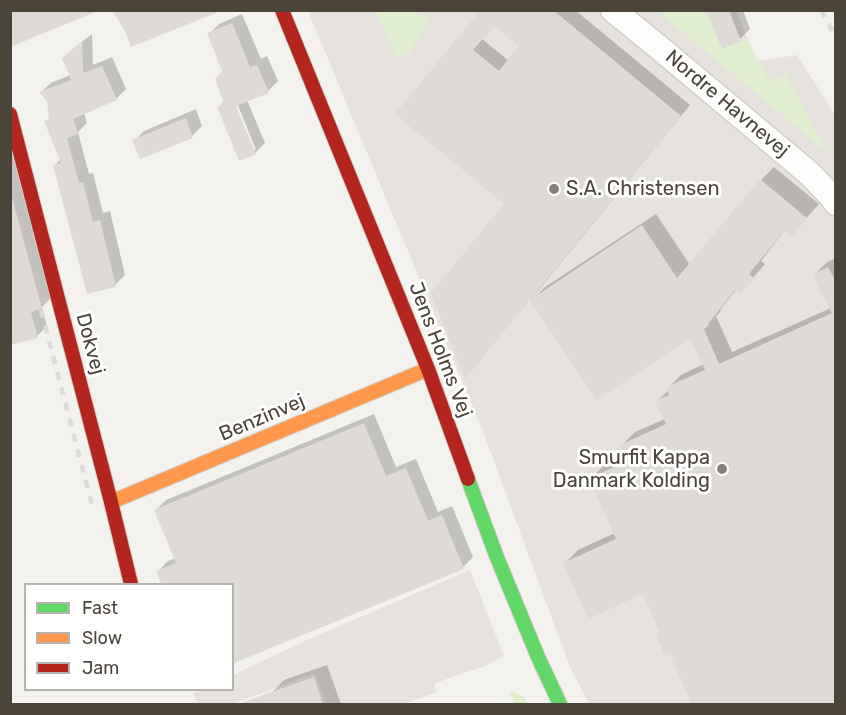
<!DOCTYPE html>
<style>
body{margin:0}
#map{position:relative;width:846px;height:715px;overflow:hidden;background:#f4f2ee;font-family:Rubik,sans-serif}
canvas{display:block}
.frame{position:absolute;inset:0;border:12px solid #4b4439;pointer-events:none}
.legend{position:absolute;left:24px;top:583px;width:210px;height:108px;box-sizing:border-box;background:#fff;border:2px solid #b7b4b0;margin:0;padding:8px 10px;list-style:none;font-size:18px;color:#4b4439}
.legend li{display:flex;align-items:center;gap:12px;height:30px}
.legend b{width:30px;border:2px solid #b7b4b0}
</style>
<div id="map">
<canvas width="846" height="715"></canvas>
<div class="frame"></div>
<ul class="legend">
<li><b style="height:8px;background:#63d668"></b>Fast</li>
<li><b style="height:8px;background:#ff974d"></b>Slow</li>
<li><b style="height:8px;background:#b3261e"></b>Jam</li>
</ul>
</div>
<script>
const c = document.querySelector('canvas').getContext('2d');
c.lineJoin = 'round';
function fillPath(path, color) { c.fillStyle = color; c.fill(path, 'evenodd'); }
const poly = rows => new Path2D(rows.map(r => 'M' + r).join(''));
function strokePath(path, color, width, dash) { c.strokeStyle = color; c.lineWidth = width; c.lineCap = dash ? 'butt' : 'round'; c.setLineDash(dash || []); c.stroke(path); }
function label(font, color, halo, rows, align = 'center') {
  c.font = font + ' Rubik,sans-serif'; c.lineWidth = 6; c.setLineDash([]); c.textBaseline = 'middle'; c.strokeStyle = halo; c.fillStyle = color; for (const [text, x, y, turn = 0] of rows) {
    c.save(); c.translate(x, y); c.rotate((+turn || 0) * Math.PI / 180); c.textAlign = isNaN(turn) ? turn : align; if (halo) c.strokeText(text, 0, 0); c.fillText(text, 0, 0); c.restore();
  }
}
const industrial = poly([
 [308,11,736,11,757,61,797,55,835,115,835,704,589,704,570,667,484,434]
]);
const green = poly([
 [375,11,416,11,429,22,409,53,397,58],
 [657,11,706,11,722,48,746,38,769,80,772,82,786,75,828,153],
 [512,691,525,698,528,704,515,704,509,694]
]);
const parking = poly([
 [416,11,454,11,438,29],
 [533,296,545,323,596,400,628,461,589,478,611,528,538,560,465,379],
 [470,570,504,656,483,667,454,676,434,684,437,692,404,704,326,704,315,673,233,704,198,704,193,693,200,690,232,690,233,675,307,640]
]);
const shadow = poly([
 [482,10,575,10,690,105,532,298,533,299,545,287,656,214,690,265,761,180,774,167,819,204,791,235,785,230,761,261,765,264,740,293,736,290,720,310,721,311,716,316,732,352,831,308,814,275,827,262,836,258,836,704,670,652,657,635,661,632,644,592,565,563,578,550,615,533,591,478,604,465,627,455,622,445,635,432,665,419,657,401,669,390,668,388,681,375,704,364,691,335,597,398,531,298,507,204,397,114],
 [494,25,521,46,509,61,482,39],
 [708,10,743,10,750,29,740,39],
 [242,14,261,59,267,56,278,81,268,91,247,100,265,143,255,153,240,159,219,107,225,101,217,79,224,71,209,34,219,24],
 [235,98,256,150,253,150,232,99],
 [92,34,93,65,112,57,126,89,116,99,84,112,87,123,78,132,89,174,93,173,103,213,110,211,125,275,115,285,54,166,61,159,46,122,50,118,48,100,41,92,51,83,70,75,74,48],
 [196,109,202,126,192,136,141,157,134,141,144,131],
 [10,144,51,298,42,307,47,326,37,336,10,343],
 [374,414,396,467,416,459,438,512,452,506,473,557,463,567,232,584,158,571,168,561,176,558,156,510,166,500],
 [327,665,341,704,275,704,271,693,284,680]
]);
const building = poly([
 [10,10,98,10,98,11,10,47],
 [112,10,221,10,221,11,131,47,125,31],
 [475,10,553,10,681,116,465,379,431,293,504,204,395,114,478,13],
 [494,26,519,46,499,71,473,50],
 [706,10,729,10,741,41,722,49],
 [232,23,250,67,257,65,269,93,236,106,256,154,239,161,217,107,224,104,215,79,222,71,207,33],
 [82,41,83,73,102,66,117,100,73,119,78,134,67,138,79,183,83,182,93,222,100,220,116,287,87,294,53,165,61,163,44,121,49,120,47,101,39,92,71,80,62,58],
 [186,118,193,138,140,159,132,140],
 [760,179,807,218,792,237,784,231,749,274,754,278,740,295,735,290,708,324,709,325,704,329,719,364,832,313,812,275,828,267,836,281,836,705,692,705,670,654,665,656,656,635,660,633,643,594,588,619,563,563,616,539,589,478,628,461,620,445,666,424,655,401,669,395,666,387,705,370,690,338,596,400,530,300,642,225,677,278],
 [10,190,42,309,31,312,38,338,10,345],
 [364,423,386,476,406,468,428,521,442,515,464,569,232,664,232,585,162,585,156,571,176,563,154,510],
 [314,677,323,705,244,705,243,702]
]);
const street = poly([
 [613,10,662,50,810,174,831,196,836,203]
]);
const fast = poly([
 [468,479,496,555,538,657,560,704]
]);
const slow = poly([
 [111,502,428,369]
]);
const jam = poly([
 [282,10,428,369,468,479],
 [10,114,111,502,131,584]
]);
const rail = poly([
 [821,10,836,38],
 [41,310,92,505]
]);
const markers = [
 [554,189,6,"#868178"],
 [722,469,6,"#868178"]
];
const streetNames = [
 ["Nordre Havnevej",727,104,40],
 ["Dokvej",90,344,75],
 ["Jens Holms Vej",440,350,69],
 ["Benzinvej",262,418,-23]
];
const poiNames = [
 ["S.A. Christensen",566,189],
 ["Smurfit Kappa",710,458,"right"],
 ["Danmark Kolding",710,481,"right"]
];
fillPath(industrial, '#e6e2de');
fillPath(green, '#e1eecf');
fillPath(parking, '#e6e3df');
fillPath(shadow, '#0003');
fillPath(building, '#dedbd6');
strokePath(street, '#d2d0cb', 27);
strokePath(fast, '#d3cfc5', 16);
strokePath(slow, '#d3cfc5', 16);
strokePath(jam, '#d3cfc5', 16);
strokePath(street, '#fdfdfc', 24);
strokePath(fast, '#63d668', 14);
strokePath(slow, '#ff974d', 14);
strokePath(jam, '#b3261e', 14);
strokePath(rail, '#dbdbda', 4.5, [8, 8]);
for (const [x, y, r, color] of markers) { const dot = new Path2D(); dot.arc(x, y, r, 0, 2 * Math.PI); c.fillStyle = color; c.fill(dot); strokePath(dot, '#fff', 2); }
label('20px', '#4b4439', '#fff', streetNames);
label('20px', '#4b4439', '#fff', poiNames, 'left');
</script>
